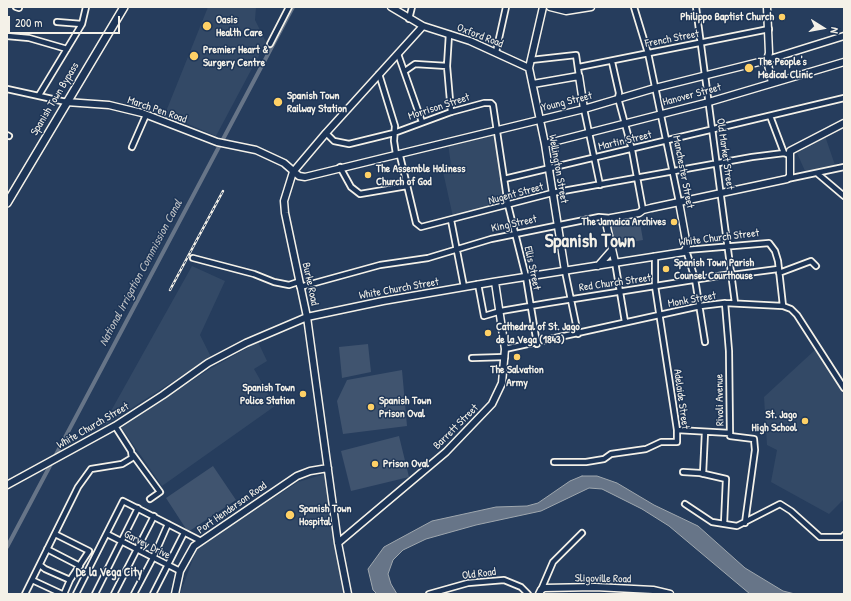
<!DOCTYPE html>
<style>
body{margin:0}
#map{position:relative;width:851px;height:601px;overflow:hidden;background:#263d5d;font-family:"Patrick Hand",sans-serif}
canvas{display:block}
.frame{position:absolute;inset:0;border:8px solid #f4f1e8;pointer-events:none}
.north{position:absolute;left:803px;top:8px;width:40px;height:40px;-webkit-text-stroke:3px #1d3557;paint-order:stroke;rotate:101deg;font-size:11px;font-weight:700;line-height:16px;text-align:center;color:#f4f1e8}
.north::after{content:'';display:block;margin:auto;width:14px;height:18px;background:#f4f1e8;clip-path:polygon(50% 0,100% 100%,50% 72%,0 100%)}
.scale{position:absolute;left:8px;top:16px;width:112px;height:18px;box-sizing:border-box;border:2px solid #f4f1e8;border-top:0;padding-left:5px;font-size:12px;line-height:14px;white-space:nowrap;color:#f4f1e8;-webkit-text-stroke:3px #1d3557;paint-order:stroke}
</style>
<div id="map">
<canvas width="851" height="601"></canvas>
<div class="frame"></div>
<div class="north">N</div>
<div class="scale">200 m</div>
</div>
<script>
const c = document.querySelector('canvas').getContext('2d');
c.lineJoin = 'round';
function fillPath(path, color) { c.fillStyle = color; c.fill(path, 'evenodd'); }
const poly = rows => new Path2D(rows.map(r => 'M' + r).join(''));
function strokePath(path, color, width, dash) { c.strokeStyle = color; c.lineWidth = width; c.lineCap = dash ? 'butt' : 'round'; c.setLineDash(dash || []); c.stroke(path); }
function label(font, color, halo, rows, align = 'center') {
  c.font = font + ' "Patrick Hand",sans-serif'; c.lineWidth = 3; c.setLineDash([]); c.textBaseline = 'middle'; c.strokeStyle = halo; c.fillStyle = color; for (const [text, x, y, turn = 0] of rows) {
    c.save(); c.translate(x, y); c.rotate((+turn || 0) * Math.PI / 180); c.textAlign = isNaN(turn) ? turn : align; if (halo) c.strokeText(text, 0, 0); c.fillText(text, 0, 0); c.restore();
  }
}
const built = poly([
 [208,7,256,7,255,20,266,42,216,136,165,114],
 [494,132,505,203,453,217,442,167,451,165,448,143],
 [825,136,835,165,805,171,797,153],
 [192,266,225,281,200,335,211,357,102,427],
 [258,342,267,361,254,369,275,406,162,486,121,427,210,369],
 [816,349,844,393,844,499,829,514,771,482,777,450,767,445,764,397],
 [325,474,345,594,180,594,197,548,298,482]
]);
const green = poly([
 [639,217,643,240,615,245,611,222],
 [368,344,371,372,342,378,339,347],
 [402,370,407,426,343,434,337,401,347,380],
 [399,436,409,477,351,491,341,451],
 [213,466,236,500,188,532,166,498]
]);
const water = poly([
 [582,476,597,476,617,483,654,505,698,526,745,568,783,591,795,594,750,594,669,526,642,509,602,489,589,488,541,511,476,525,426,539,403,550,393,560,388,574,391,584,397,594,377,594,373,590,368,569,384,547,432,521,496,507,527,506,538,503,570,481,582,476]
]);
const canal = poly([
 [7,547,293,7]
]);
const street = poly([
 [16,7,19,8],
 [634,7,648,53,679,202],
 [696,7,735,303],
 [409,19,412,7],
 [57,22,82,24],
 [449,34,447,66,451,112],
 [7,36,29,38,67,49],
 [270,44,289,7],
 [496,52,506,7],
 [398,54,422,122],
 [531,60,576,55,579,76],
 [612,62,619,93,618,98,632,150,643,210],
 [579,67,769,29],
 [405,71,415,64,447,66],
 [379,74,395,126,394,141,396,154,400,156,416,223,421,227,552,193,752,157,784,153,789,155],
 [7,89,66,102],
 [39,95,82,24,86,7],
 [584,109,600,185],
 [770,116,784,153],
 [326,133,334,141,349,144,394,133,451,112,484,103,491,103,493,105,508,205,526,277,537,344],
 [7,135,9,136],
 [132,147,146,115],
 [340,167,351,187,360,194,407,186],
 [818,174,844,196],
 [504,179,844,98],
 [787,179,844,167],
 [451,220,464,287],
 [193,258,254,274,274,282,289,285,298,282,300,287,380,265,428,258,491,239,599,217,611,218],
 [615,262,625,322],
 [565,271,578,334],
 [779,273,811,261,816,266],
 [732,275,778,269],
 [478,284,484,316,501,311,548,303,731,274],
 [725,303,729,351,730,436,754,439,755,450,745,523],
 [705,342,695,279,686,250,769,243,775,251,778,261,783,306],
 [505,349,700,306,725,303,783,306,791,309,797,315,844,388],
 [472,358,505,357],
 [677,430,730,433],
 [133,455,160,492,150,499],
 [554,462,586,462,604,459,611,454,646,449,661,442,677,442,677,430,655,286,655,256],
 [683,472,700,473,726,479,724,524],
 [703,474,705,432],
 [685,504,712,522,737,526,780,504,791,511,820,537,842,537,844,535],
 [55,534,89,551,70,580,64,594],
 [107,534,180,571],
 [47,549,80,566],
 [40,565,45,569,70,580],
 [32,580,62,594],
 [541,590,553,562,582,533],
 [25,594,78,487,91,469,122,464,132,458,131,451,115,426],
 [76,594,123,501,201,541],
 [95,594,138,508],
 [114,594,154,516],
 [134,594,153,558,168,524],
 [153,594,184,533],
 [429,594,468,583,504,580,521,587,528,594]
]);
const secondary = poly([
 [391,7,423,26,470,41,529,68],
 [543,7,529,68,545,144,565,271],
 [550,7,566,11,591,7],
 [767,7,769,53,767,60,772,83],
 [533,84,579,76,584,109],
 [66,102,109,105,142,113,217,142,256,150,284,163,299,176,305,177,584,109,655,88,767,60,844,36],
 [545,144,709,102,844,62],
 [615,262,607,227,608,220,611,218,639,213,643,210,651,208,787,179,790,176,790,151,844,123],
 [598,266,612,250],
 [7,485,115,426,163,395,208,363,246,343,307,317,383,301,493,282,684,252,687,246,679,202],
 [338,543,446,452,492,404,502,383,505,349,495,282],
 [175,594,180,571,194,546,297,476,310,471,328,468],
 [348,594,338,543,307,317,285,213,284,201,293,172,326,133,423,26],
 [539,594,541,590,544,588,595,587,653,590,670,594]
]);
const primary = poly([
 [7,203,124,7]
]);
const rail = poly([
 [170,290,223,191]
]);
const markers = [
 [782,17,4,"#ffd166"],
 [207,26,5,"#ffd166"],
 [194,56,5,"#ffd166"],
 [749,68,5,"#ffd166"],
 [278,102,5,"#ffd166"],
 [368,175,4,"#ffd166"],
 [674,222,4,"#ffd166"],
 [666,269,4,"#ffd166"],
 [488,333,4,"#ffd166"],
 [517,357,4,"#ffd166"],
 [303,394,4,"#ffd166"],
 [371,407,4,"#ffd166"],
 [805,421,4,"#ffd166"],
 [375,464,4,"#ffd166"],
 [290,515,5,"#ffd166"]
];
const poiNames = [
 ["Philippo Baptist Church",774,17,"right"],
 ["Oasis",216,20],
 ["Health Care",216,33],
 ["Premier Heart &",203,50],
 ["Surgery Centre",203,63],
 ["The People's",758,62],
 ["Medical Clinic",758,75],
 ["Spanish Town",287,96],
 ["Railway Station",287,109],
 ["The Assemble Holiness",376,169],
 ["Church of God",376,182],
 ["The Jamaica Archives",666,222,"right"],
 ["Spanish Town Parish",674,263],
 ["Counsel Courthouse",674,276],
 ["Cathedral of St. Jago",496,327],
 ["de la Vega (1843)",496,340],
 ["The Salvation",517,370,"center"],
 ["Army",517,383,"center"],
 ["Spanish Town",295,388,"right"],
 ["Police Station",295,401,"right"],
 ["Spanish Town",379,401],
 ["Prison Oval",379,414],
 ["St. Jago",797,415,"right"],
 ["High School",797,428,"right"],
 ["Prison Oval",383,464],
 ["Spanish Town",299,509],
 ["Hospital",299,522]
];
const streetNames = [
 ["Oxford Road",480,36,21],
 ["French Street",672,39,-11],
 ["Hanover Street",692,95,-15],
 ["Spanish Town Bypass",55,99,-59],
 ["Young Street",567,102,-14],
 ["Morrison Street",439,107,-18],
 ["March Pen Road",157,110,19],
 ["Martin Street",625,141,-13],
 ["Old Market Street",725,154,82],
 ["Wellington Street",558,169,80],
 ["Manchester Street",683,172,79],
 ["Nugent Street",516,194,-15],
 ["King Street",514,224,-12],
 ["White Church Street",719,238,-7],
 ["Ellis Street",532,268,78],
 ["Red Church Street",615,283,-8],
 ["Burke Road",310,284,78],
 ["White Church Street",399,289,-10],
 ["Monk Street",692,300,-10],
 ["Adelaide Street",681,399,82],
 ["Rivoli Avenue",720,400,-91],
 ["White Church Street",93,426,-30],
 ["Barrett Street",456,427,-45],
 ["Port Henderson Road",232,508,-35],
 ["Garvey Drive",147,545,27],
 ["Old Road",479,574,-7],
 ["Sligoville Road",603,579,1]
];
const waterNames = [
 ["National Irrigation Commission Canal",141,273,-62]
];
const neighbourhoodNames = [
 ["De la Vega City",109,573]
];
const townNames = [
 ["Spanish Town",590,242]
];
fillPath(built, '#334966');
fillPath(green, '#40546f');
fillPath(water, '#677588');
strokePath(water, '#9fa7ae', 1);
strokePath(canal, '#677588', 4);
strokePath(street, '#f4f1e8', 8);
strokePath(secondary, '#f4f1e8', 9);
strokePath(primary, '#f4f1e8', 10);
strokePath(street, '#1d3557', 4.5);
strokePath(secondary, '#1d3557', 6);
strokePath(primary, '#1d3557', 7);
strokePath(rail, '#f4f1e8', 2.5);
strokePath(rail, '#1d3557', 1, [3]);
for (const [x, y, r, color] of markers) { const dot = new Path2D(); dot.arc(x, y, r, 0, 2 * Math.PI); c.fillStyle = color; c.fill(dot); strokePath(dot, '#1d3557', 1.5); }
label('bold 11px', '#f4f1e8', '#1d3557', poiNames, 'left');
label('11px', '#f4f1e8', '#1d3557', streetNames);
label('italic 12px', '#bcbfc2', '#1d3557', waterNames);
label('bold 12px', '#f4f1e8', '#1d3557', neighbourhoodNames);
label('bold 19px', '#f4f1e8', '#1d3557', townNames);
</script>
